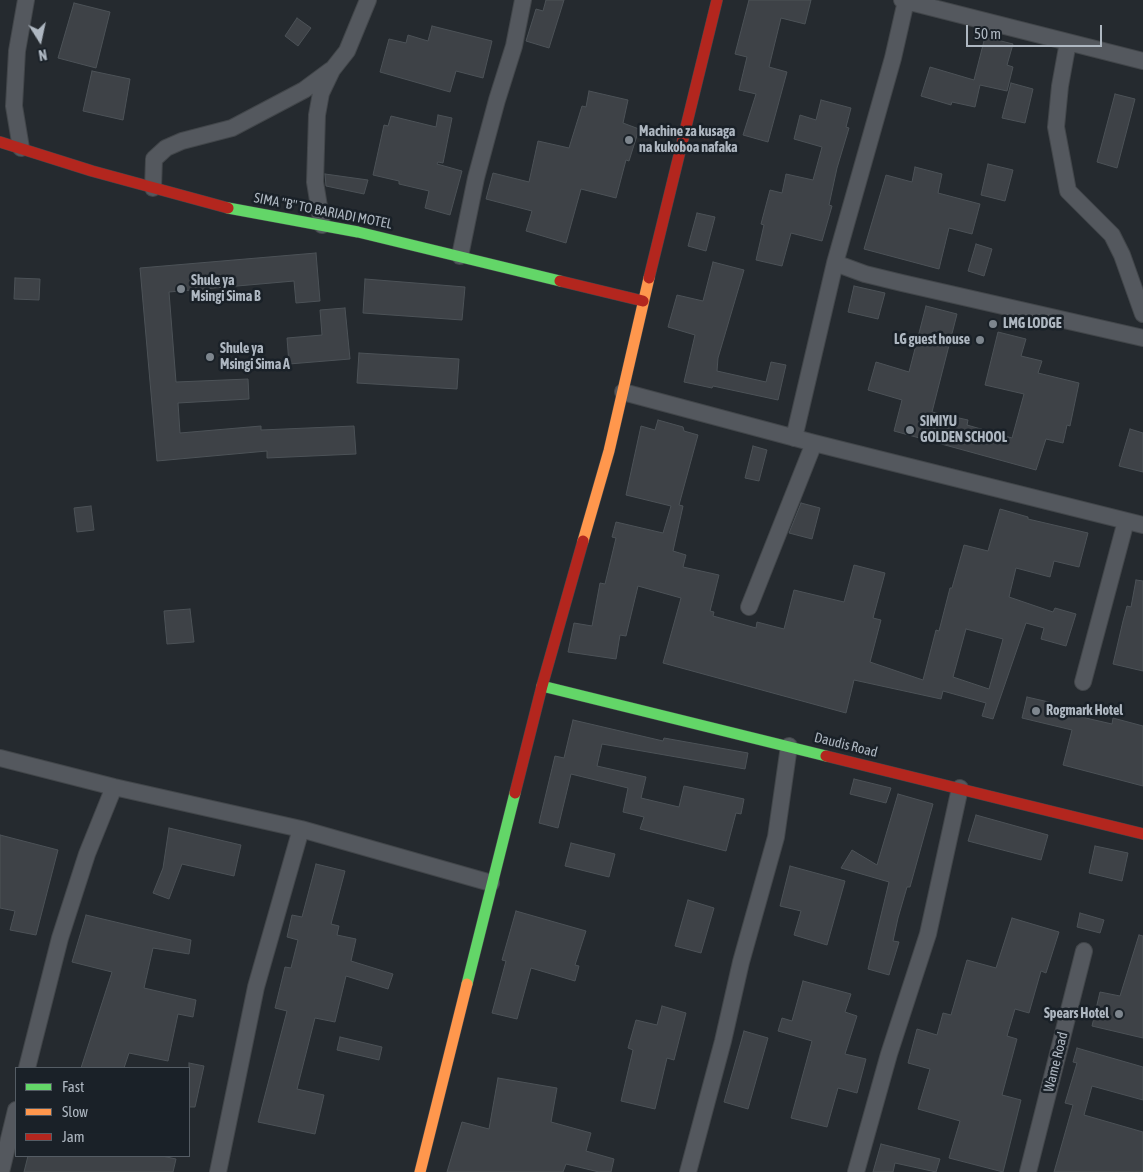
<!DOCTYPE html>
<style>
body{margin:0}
#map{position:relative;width:1143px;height:1172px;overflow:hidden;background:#252a2f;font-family:"Asap Condensed",sans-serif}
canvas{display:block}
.legend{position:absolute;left:15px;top:1067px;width:175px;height:90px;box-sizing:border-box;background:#1a2128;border:1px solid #555d65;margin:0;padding:6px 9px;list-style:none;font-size:15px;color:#aeb7c1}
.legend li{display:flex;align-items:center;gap:10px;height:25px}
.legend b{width:25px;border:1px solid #555d65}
.north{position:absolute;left:15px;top:15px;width:50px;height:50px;-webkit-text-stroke:4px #1a2128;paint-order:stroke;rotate:170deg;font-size:14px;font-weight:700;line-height:20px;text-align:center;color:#aeb7c1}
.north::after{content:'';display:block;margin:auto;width:18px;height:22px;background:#aeb7c1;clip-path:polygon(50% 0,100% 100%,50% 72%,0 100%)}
.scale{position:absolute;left:966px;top:25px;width:136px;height:22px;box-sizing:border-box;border:2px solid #aeb7c1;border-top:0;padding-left:6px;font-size:15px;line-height:18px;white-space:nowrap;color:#aeb7c1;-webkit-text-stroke:4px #1a2128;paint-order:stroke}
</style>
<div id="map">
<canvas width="1143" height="1172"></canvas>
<ul class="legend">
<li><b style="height:6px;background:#63d668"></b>Fast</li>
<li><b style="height:6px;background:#ff974d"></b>Slow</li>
<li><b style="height:6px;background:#b3261e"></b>Jam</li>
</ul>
<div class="north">N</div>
<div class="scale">50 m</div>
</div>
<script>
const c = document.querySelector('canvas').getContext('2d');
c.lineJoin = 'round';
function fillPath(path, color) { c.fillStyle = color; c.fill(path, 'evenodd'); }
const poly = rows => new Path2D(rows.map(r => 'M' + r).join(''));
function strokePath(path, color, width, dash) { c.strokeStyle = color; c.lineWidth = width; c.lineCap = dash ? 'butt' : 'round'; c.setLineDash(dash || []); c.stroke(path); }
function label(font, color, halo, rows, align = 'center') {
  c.font = font + ' "Asap Condensed",sans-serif'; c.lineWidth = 5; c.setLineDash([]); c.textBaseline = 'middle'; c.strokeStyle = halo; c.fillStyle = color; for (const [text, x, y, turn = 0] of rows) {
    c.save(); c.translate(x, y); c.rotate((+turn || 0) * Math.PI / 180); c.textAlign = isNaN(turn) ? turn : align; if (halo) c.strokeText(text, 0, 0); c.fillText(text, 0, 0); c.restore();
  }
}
const building = poly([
 [546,0,564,0,549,48,526,41,536,9,543,11,546,0],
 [749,0,811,0,805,24,781,18,769,67,787,72,768,142,743,135,756,94,739,90,747,57,735,54,749,0],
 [74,3,110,12,96,68,58,58,74,3],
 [297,18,311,28,298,46,285,36,297,18],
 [432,26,492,41,483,78,456,71,450,92,380,72,389,39,406,43,408,35,428,41,432,26],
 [985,37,1013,44,1007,65,1013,67,1007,91,980,85,975,107,952,102,951,105,921,96,930,67,974,80,985,37],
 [92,71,130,79,123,120,83,111,92,71],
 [1011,83,1033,89,1025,123,1002,118,1011,83],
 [589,91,628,100,623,123,639,129,629,161,626,160,616,198,581,189,566,243,526,231,532,211,486,199,493,173,529,182,538,141,569,148,582,106,586,107,589,91],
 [1115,94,1135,99,1117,168,1097,162,1115,94],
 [821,100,851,108,846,127,849,128,837,168,829,205,832,206,822,241,791,233,782,266,756,260,764,225,761,224,770,190,782,193,786,174,813,180,822,147,794,139,800,115,816,120,821,100],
 [438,115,452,118,443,163,438,162,437,164,462,171,450,215,425,208,429,191,399,184,399,181,373,175,384,125,388,126,391,116,436,127,438,115],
 [988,164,1013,170,1005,201,981,195,988,164],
 [915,167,942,174,938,193,980,204,972,234,949,228,939,269,864,249,886,175,912,182,915,167],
 [325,174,368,180,364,194,326,186,325,174],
 [697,213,715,217,706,251,688,246,697,213],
 [976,244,992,249,984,276,968,271,976,244],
 [316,253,320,301,296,303,294,281,169,292,176,382,248,379,249,399,178,403,180,433,261,426,261,430,354,426,356,454,267,458,267,451,157,461,140,268,316,253],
 [713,262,744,270,718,358,717,371,766,382,771,362,786,365,778,400,713,386,712,388,684,382,695,335,668,327,677,295,703,301,713,262],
 [15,278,40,279,39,300,14,299,15,278],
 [365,279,465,287,462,320,363,313,365,279],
 [854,286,885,293,878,319,848,312,854,286],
 [926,306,957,314,932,412,968,420,967,425,1012,438,1024,394,985,385,998,332,1026,339,1021,356,1042,361,1038,373,1079,383,1070,426,1067,425,1063,443,1046,439,1036,470,894,431,902,400,868,390,876,362,909,372,926,306],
 [345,308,350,359,289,364,287,338,322,335,320,310,345,308],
 [359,353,459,359,457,389,357,383,359,353],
 [658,420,683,427,684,431,698,435,679,505,683,506,673,551,686,555,683,567,719,575,710,611,714,612,713,616,756,628,757,622,784,629,794,590,844,602,854,565,885,573,873,618,881,620,870,662,923,680,936,630,939,631,950,588,952,588,964,545,988,551,1000,509,1028,517,1028,519,1088,533,1079,567,1054,561,1050,577,1016,568,1009,597,1053,612,1055,608,1076,614,1066,646,1041,639,1044,628,1026,623,993,719,982,716,986,703,943,691,941,699,854,680,846,713,663,663,681,598,638,586,626,636,620,635,616,659,568,652,574,623,592,626,600,583,605,584,616,538,612,537,616,522,663,533,671,506,626,495,641,426,655,430,658,420],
 [966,629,1003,639,989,689,953,677,966,629],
 [1130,429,1143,433,1143,472,1119,466,1130,429],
 [753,446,767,450,759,481,745,478,753,446],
 [801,503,820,508,812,539,789,533,801,503],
 [91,506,94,530,77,532,74,508,91,506],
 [1136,580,1143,581,1143,671,1113,664,1123,621,1127,606,1131,607,1136,580],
 [190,609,194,642,167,644,164,611,190,609],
 [1027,697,1053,703,1051,710,1112,724,1113,718,1143,726,1143,786,1063,765,1072,730,1022,718,1027,697],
 [573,720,663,741,664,738,748,753,745,769,602,744,597,766,646,777,641,798,679,807,684,786,744,799,741,814,736,813,726,851,640,829,644,817,623,812,628,788,571,774,558,828,539,823,555,756,564,758,573,720],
 [854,779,891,788,886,803,850,794,854,779],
 [898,794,933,804,910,887,907,887,898,918,893,941,899,942,889,975,868,969,889,882,841,868,852,850,877,865,898,794],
 [976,815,1048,835,1041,860,968,841,976,815],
 [169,828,241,845,234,876,182,864,169,899,153,893,163,868,169,828],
 [0,835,58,850,36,935,10,930,15,911,0,908,0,835],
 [571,843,615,854,609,877,565,866,571,843],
 [1095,846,1128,853,1122,881,1089,873,1095,846],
 [316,864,345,871,331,924,339,926,337,935,356,939,351,961,393,974,388,989,346,976,335,1022,315,1018,297,1089,324,1095,315,1134,258,1122,287,1011,275,1008,285,967,291,968,298,940,287,937,292,915,302,917,316,864],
 [790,866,845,881,827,945,794,935,801,911,780,906,790,866],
 [688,900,714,908,701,953,675,946,688,900],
 [516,911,586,931,575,965,579,966,575,981,531,968,517,1019,492,1013,506,961,502,960,516,911],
 [1080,913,1104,920,1100,933,1077,927,1080,913],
 [86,915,191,940,189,954,153,948,144,988,196,1000,193,1017,178,1014,168,1061,129,1053,124,1068,81,1068,112,972,72,962,86,915],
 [1012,918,1059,932,1046,973,1041,971,1029,1013,1015,1009,1007,1036,1017,1039,1002,1095,1021,1100,1003,1172,949,1158,960,1121,918,1109,930,1069,908,1063,917,1029,937,1035,943,1013,951,1015,967,960,996,968,1012,918],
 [1139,935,1143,936,1143,1038,1092,1026,1100,992,1120,996,1139,935],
 [803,981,851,994,845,1012,857,1016,845,1054,866,1059,857,1093,838,1088,827,1127,791,1118,812,1041,778,1031,782,1018,792,1021,803,981],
 [662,1006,686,1013,674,1060,667,1058,655,1109,621,1101,633,1050,628,1048,636,1020,657,1025,662,1006],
 [744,1031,768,1038,748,1109,724,1102,744,1031],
 [340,1037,382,1047,379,1060,337,1050,340,1037],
 [1077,1048,1143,1067,1143,1100,1092,1086,1084,1115,1143,1132,1143,1172,1054,1172,1073,1105,1065,1103,1077,1063,1073,1062,1077,1048],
 [189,1063,204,1066,195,1107,189,1107,189,1063],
 [498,1078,557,1088,551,1122,591,1133,586,1151,614,1159,611,1172,599,1172,566,1164,563,1172,447,1172,462,1122,489,1129,498,1078],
 [881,1144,940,1159,936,1172,895,1163,893,1172,873,1172,881,1144],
 [28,1156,162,1156,176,1159,173,1172,24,1172,28,1156]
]);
const street = poly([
 [902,0,1143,61],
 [1068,42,1060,86,1056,127,1068,191,1112,235,1122,255,1143,314],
 [21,148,14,106,17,51,26,0],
 [153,188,154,159,166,148,182,141,232,128,304,90,331,70],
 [322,225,315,182,317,115,321,93,332,70,347,51,368,0],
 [460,256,476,178,497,100,514,46,523,0],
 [835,263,865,274,902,283,1143,338],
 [623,392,814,443,1143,525],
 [794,438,835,263,893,58,906,1],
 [749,607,814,443],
 [1083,682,1126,521],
 [0,758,114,787,301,829,491,883],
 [27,1068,60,938,87,854,114,787],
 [1,1172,16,1110],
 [218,1172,256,987,301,829],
 [688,1172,723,1041,741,962,776,837,789,746],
 [856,1172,889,1054,928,934,960,788],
 [1028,1172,1084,951]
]);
const fast = poly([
 [228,208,358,232,560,281],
 [542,686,826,756],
 [467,984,515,793]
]);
const slow = poly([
 [583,541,609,451,649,278],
 [420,1172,467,984]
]);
const jam = poly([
 [0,142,92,171,228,208],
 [649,278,717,0],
 [560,281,643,301],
 [826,756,1143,834],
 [515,793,542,686,583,541]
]);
const markers = [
 [629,140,5,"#7e868e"],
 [181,289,5,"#7e868e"],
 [993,324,5,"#7e868e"],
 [980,340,5,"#7e868e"],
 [210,357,5,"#7e868e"],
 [910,430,5,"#7e868e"],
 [1036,711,5,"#7e868e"],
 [1119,1014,5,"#7e868e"]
];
const poiNames = [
 ["Machine za kusaga",639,132],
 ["na kukoboa nafaka",639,148],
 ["Shule ya",191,281],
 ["Msingi Sima B",191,297],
 ["LMG LODGE",1003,324],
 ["LG guest house",970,340,"right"],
 ["Shule ya",220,349],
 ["Msingi Sima A",220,365],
 ["SIMIYU",920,422],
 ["GOLDEN SCHOOL",920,438],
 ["Rogmark Hotel",1046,711],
 ["Spears Hotel",1109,1014,"right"]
];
const streetNames = [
 ["SIMA \"B\" TO BARIADI MOTEL",323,211,11],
 ["Daudis Road",846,745,14],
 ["Wame Road",1056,1062,-76]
];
fillPath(building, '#3e4247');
strokePath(building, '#4c5257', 1);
strokePath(street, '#42464a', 18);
strokePath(fast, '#42464a', 12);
strokePath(slow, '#42464a', 12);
strokePath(jam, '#42464a', 12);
strokePath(street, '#54585e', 16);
strokePath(fast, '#63d668', 11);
strokePath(slow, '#ff974d', 11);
strokePath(jam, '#b3261e', 11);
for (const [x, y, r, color] of markers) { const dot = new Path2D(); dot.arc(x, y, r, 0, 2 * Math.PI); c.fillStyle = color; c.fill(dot); strokePath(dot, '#1a2128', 2); }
label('bold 14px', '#aeb7c1', '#1a2128', poiNames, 'left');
label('14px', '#aeb7c1', '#1a2128', streetNames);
</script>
